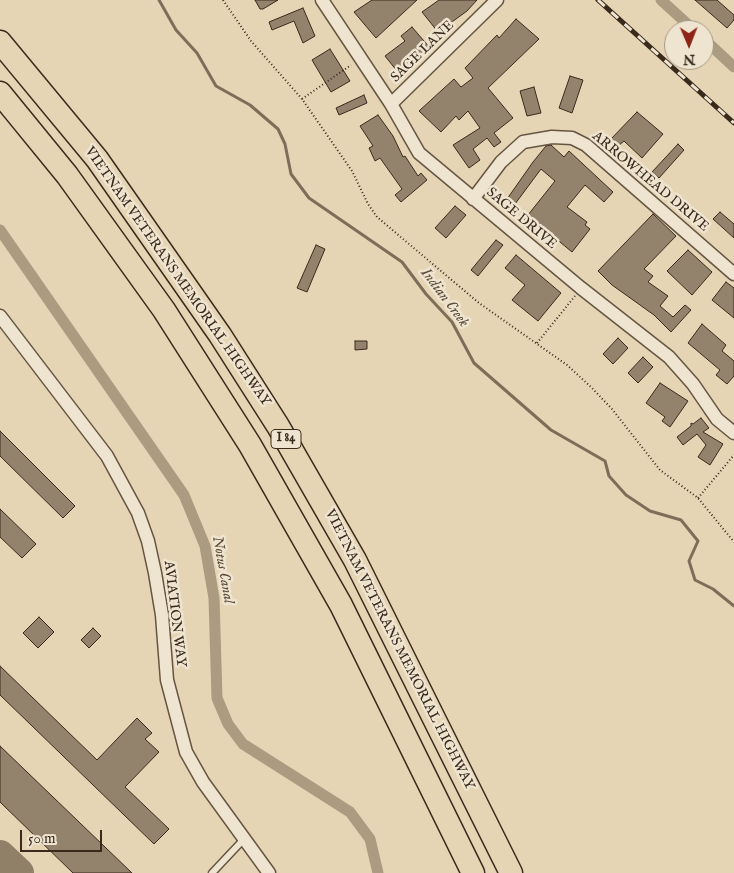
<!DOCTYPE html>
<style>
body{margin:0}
#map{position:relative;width:734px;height:873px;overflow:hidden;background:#e5d5b5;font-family:"IM FELL English",serif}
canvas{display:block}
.north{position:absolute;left:664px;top:20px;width:50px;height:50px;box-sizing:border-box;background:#eee4cf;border:1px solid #a69a87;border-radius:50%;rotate:179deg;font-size:14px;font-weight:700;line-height:20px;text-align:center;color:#3a2a1c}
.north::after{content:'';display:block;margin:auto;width:18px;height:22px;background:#8f2418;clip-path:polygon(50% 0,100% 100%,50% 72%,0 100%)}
.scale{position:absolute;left:20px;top:830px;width:82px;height:22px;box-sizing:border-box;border:2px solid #3a2a1c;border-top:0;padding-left:6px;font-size:15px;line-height:18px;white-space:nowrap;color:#3a2a1c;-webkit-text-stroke:4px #eee4cf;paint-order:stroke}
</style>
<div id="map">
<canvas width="734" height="873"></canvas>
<div class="north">N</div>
<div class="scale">50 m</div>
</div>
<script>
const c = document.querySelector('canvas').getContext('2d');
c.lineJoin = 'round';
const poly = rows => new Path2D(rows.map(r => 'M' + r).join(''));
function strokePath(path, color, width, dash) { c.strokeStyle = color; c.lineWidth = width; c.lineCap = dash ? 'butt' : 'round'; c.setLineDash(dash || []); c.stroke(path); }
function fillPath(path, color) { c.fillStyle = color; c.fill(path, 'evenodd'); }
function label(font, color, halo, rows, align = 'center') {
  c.font = font + ' "IM FELL English",serif'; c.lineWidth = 5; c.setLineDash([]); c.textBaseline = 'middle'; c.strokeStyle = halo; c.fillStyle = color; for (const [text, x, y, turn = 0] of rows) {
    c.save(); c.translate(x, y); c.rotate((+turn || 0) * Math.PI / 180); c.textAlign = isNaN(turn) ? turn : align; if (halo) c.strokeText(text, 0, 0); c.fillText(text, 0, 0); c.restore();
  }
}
const stream = poly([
 [159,0,176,30,197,53,216,86,250,105,278,129,285,144,291,174,309,198,402,262,426,294,452,322,474,363,551,430,605,461,609,476,626,495,650,511,681,520,698,541,689,561,695,580,713,589,734,606]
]);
const canal = poly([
 [661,0,694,30],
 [704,39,734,67],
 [0,230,184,495,205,546,214,598,217,698,228,724,243,744,350,812,370,839,378,873]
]);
const taxiway = poly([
 [0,855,19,873]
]);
const building = poly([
 [255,0,278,0,263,9,260,9,255,0],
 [372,0,417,0,376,38,354,12,372,0],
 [439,0,477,0,467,11,438,32,422,12,439,0],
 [695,0,717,0,734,15,734,20,727,28,695,0],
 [303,8,315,36,303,43,294,21,272,30,269,22,303,8],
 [516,19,539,39,488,88,513,118,494,133,501,142,494,147,487,138,473,149,480,160,469,168,453,145,480,128,468,111,459,120,456,116,441,132,419,111,454,79,461,87,473,78,465,68,497,35,499,38,516,19],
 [412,27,430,48,410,64,413,67,401,76,385,56,405,41,401,36,412,27],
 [330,49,350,81,331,92,312,60,330,49],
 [570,76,583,80,572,113,559,108,570,76],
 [534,87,541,113,527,116,520,91,534,87],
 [364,95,367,103,339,115,336,108,364,95],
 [637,112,663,134,642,158,624,141,617,147,610,140,637,112],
 [378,115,393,136,403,157,405,156,418,176,421,173,427,180,401,202,395,195,402,189,380,158,375,161,369,148,373,146,360,126,378,115],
 [678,144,684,150,659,178,652,172,678,144],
 [551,145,564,157,569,151,613,192,604,202,585,185,567,207,587,222,585,225,590,229,572,252,554,237,551,241,524,220,555,181,541,169,515,204,507,199,533,162,546,146,551,145],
 [455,206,466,215,446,238,435,228,455,206],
 [720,212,734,224,734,238,713,219,720,212],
 [653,214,676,236,644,269,653,276,648,282,668,296,660,306,673,317,685,305,691,310,671,332,654,315,612,285,598,271,653,214],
 [496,240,503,245,478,276,471,270,496,240],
 [316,245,325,249,307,292,297,288,316,245],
 [688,250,712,272,692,295,667,271,688,250],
 [516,255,561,293,538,321,512,300,525,285,505,268,516,255],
 [726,282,734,288,734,318,712,300,726,282],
 [702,324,726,345,722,351,734,361,734,376,727,384,716,375,720,370,688,343,702,324],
 [618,338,628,348,613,364,603,354,618,338],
 [355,341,367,341,367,349,355,350,355,341],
 [643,357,653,367,638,383,628,373,643,357],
 [660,383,688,401,670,427,662,421,665,417,646,403,660,383],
 [701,418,709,428,703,432,723,444,710,465,698,457,706,445,697,434,683,445,677,437,691,426,691,423,693,424,701,418],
 [0,431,75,506,63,518,0,456,0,431],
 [0,509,36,544,22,558,0,537,0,509],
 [39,617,54,632,38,648,23,633,39,617],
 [93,628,101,636,89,648,81,640,93,628],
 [0,666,97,760,137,718,152,733,145,739,159,752,125,787,169,829,154,844,0,695,0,666],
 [0,746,132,873,73,873,0,802,0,746]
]);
const path = poly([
 [223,0,251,41,302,99,352,171,368,204,377,217,479,303,567,365,591,387,612,409,660,470,698,498,734,542],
 [302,99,351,65],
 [537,343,575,296],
 [698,498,734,455]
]);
const service = poly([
 [212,873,244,839]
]);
const minor = poly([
 [322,0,391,104,419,153,581,288,669,357,693,384,717,419,734,433],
 [391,104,497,0],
 [473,199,501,162,523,142,552,137,572,138,586,145,734,274],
 [0,316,107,456,138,513,148,541,155,573,162,615,167,680,186,752,203,782,269,873]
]);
const motorway = poly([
 [0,42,97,159,220,335,278,426,355,560,511,873],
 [0,93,67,175,164,310,250,445,341,605,473,873]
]);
const rail = poly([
 [598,0,734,123]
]);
const shields = [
 [286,439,30]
];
const shieldNames = [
 ["I 84",286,439]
];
const streetNames = [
 ["SAGE LANE",423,52,-44],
 ["ARROWHEAD DRIVE",650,182,40],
 ["SAGE DRIVE",521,219,40],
 ["VIETNAM VETERANS MEMORIAL HIGHWAY",177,277,55],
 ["AVIATION WAY",174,614,83],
 ["VIETNAM VETERANS MEMORIAL HIGHWAY",399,650,63]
];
const waterNames = [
 ["Indian Creek",444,298,53],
 ["Notus Canal",222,570,80]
];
strokePath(stream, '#7e6e59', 3);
strokePath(canal, '#ab9b81', 11);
strokePath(taxiway, '#908068', 30);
fillPath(building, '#93836c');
strokePath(building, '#3a2a1c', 1);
strokePath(service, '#655542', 9);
strokePath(minor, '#655542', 15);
strokePath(motorway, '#3a2a1c', 25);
strokePath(path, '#3a2a1c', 2, [1, 2.5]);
strokePath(service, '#eee4cf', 6);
strokePath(minor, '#eee4cf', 12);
strokePath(motorway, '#e5d5b5', 22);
strokePath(rail, '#3a2a1c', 5);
strokePath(rail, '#eee4cf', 3, [9]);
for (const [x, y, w] of shields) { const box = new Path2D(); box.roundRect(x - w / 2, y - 9.5, w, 19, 4); c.fillStyle = '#eee4cf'; c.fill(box); strokePath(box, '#3a2a1c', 1); }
label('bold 12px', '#3a2a1c', null, shieldNames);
label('14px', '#3a2a1c', '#eee4cf', streetNames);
label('italic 15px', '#5c4c3a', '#eee4cf', waterNames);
</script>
